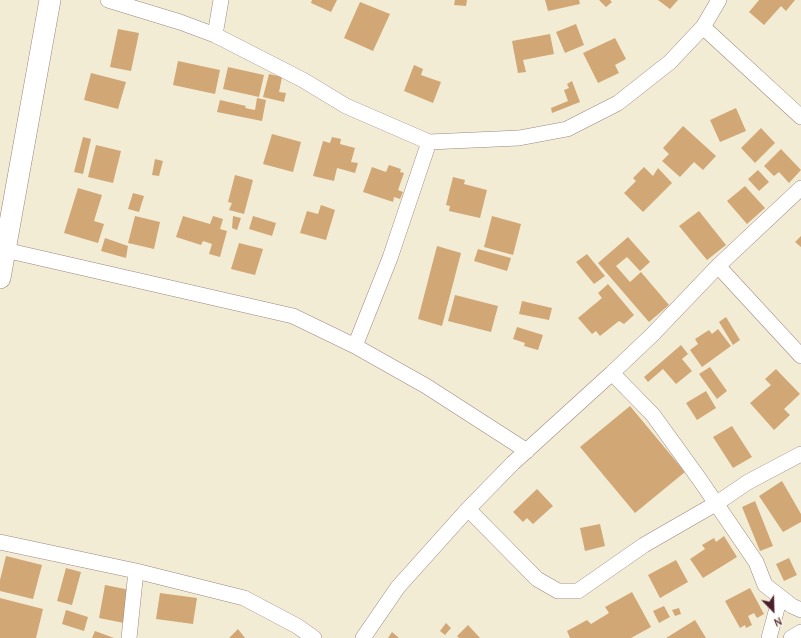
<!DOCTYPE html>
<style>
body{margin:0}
#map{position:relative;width:801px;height:638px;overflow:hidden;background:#f3ecd5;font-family:"Comic Neue",sans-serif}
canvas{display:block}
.north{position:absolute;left:753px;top:590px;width:40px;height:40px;-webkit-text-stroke:3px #fbf7ec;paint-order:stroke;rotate:157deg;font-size:11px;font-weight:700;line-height:16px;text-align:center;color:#4a1f2b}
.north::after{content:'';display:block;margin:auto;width:14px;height:18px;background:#4a1f2b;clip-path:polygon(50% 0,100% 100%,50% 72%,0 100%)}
</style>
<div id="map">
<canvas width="801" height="638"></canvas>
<div class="north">N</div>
</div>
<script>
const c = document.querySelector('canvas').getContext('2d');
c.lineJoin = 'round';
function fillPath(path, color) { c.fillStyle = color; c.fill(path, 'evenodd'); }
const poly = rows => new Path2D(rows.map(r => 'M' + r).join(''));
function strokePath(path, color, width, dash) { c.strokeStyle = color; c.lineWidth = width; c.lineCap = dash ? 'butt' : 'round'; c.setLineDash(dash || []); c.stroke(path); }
const building = poly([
 [312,0,337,0,331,12,311,3],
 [455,0,467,0,466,6,454,5],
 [545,0,579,0,580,4,548,11],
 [599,0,610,0,612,2,606,7],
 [658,0,678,0,670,9],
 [759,0,795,0,786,11,781,6,764,25,749,12],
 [360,2,390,14,373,51,344,38],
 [576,24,584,45,565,53,556,32],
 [118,29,139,33,131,71,110,67],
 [550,34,554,54,523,60,526,72,518,73,512,41],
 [615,38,626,59,615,65,619,73,598,83,583,53],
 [178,61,220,70,215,94,173,85],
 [414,65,423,69,421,75,441,82,433,103,404,91],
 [228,67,264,75,259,97,223,89],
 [91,73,126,82,118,109,84,100],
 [269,74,282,77,279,92,286,93,284,102,263,97],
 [572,81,580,102,552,113,551,108,568,101,564,90,569,88,567,84],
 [257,98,266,100,262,121,217,112,220,100,246,106,245,108,255,110],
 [736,108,746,131,720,142,710,120],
 [683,126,716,156,703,170,694,162,680,177,662,161,669,154,663,148],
 [761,128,775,143,755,163,741,148],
 [272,134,301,142,293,172,263,164],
 [83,137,91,139,83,174,74,172],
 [332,137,341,139,340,144,355,148,351,162,358,163,355,173,337,168,334,181,313,176,323,141,330,143],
 [96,145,121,151,113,183,88,177],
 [781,149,801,170,789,183,779,172,774,176,764,166],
 [155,159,163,161,159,176,152,175],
 [389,165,401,169,400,172,404,173,398,190,403,192,400,199,394,197,393,202,363,192,372,167,386,172],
 [644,167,653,176,658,168,672,183,643,212,624,193,636,181,633,178],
 [758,170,769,182,759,191,748,179],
 [235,175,253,180,244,214,229,210,232,203,228,202],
 [453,177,465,180,464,184,487,190,480,218,449,211,450,206,446,205],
 [745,186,765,208,747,224,727,201],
 [78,188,102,195,94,221,104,224,98,243,64,233],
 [133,193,144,196,139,212,128,209],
 [321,205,335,210,326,240,300,233,307,211,318,214],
 [699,211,726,245,707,260,679,226],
 [135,216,160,222,154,249,128,243],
 [183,216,210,224,213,216,223,219,220,229,227,231,220,257,209,254,212,244,203,241,201,245,176,237],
 [233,216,241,218,237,230,232,228],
 [253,216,276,223,272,236,249,229],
 [492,216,521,224,513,255,484,247],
 [801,236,801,247,795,242],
 [628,237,650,262,640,271,627,257,616,266,630,282,641,272,669,305,649,322,598,263],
 [105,238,128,246,126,258,101,251],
 [239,243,263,249,255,275,231,269],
 [437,246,461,253,442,326,418,319],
 [478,249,511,258,507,271,474,261],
 [587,254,605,276,594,284,576,262],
 [608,284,634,315,624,324,619,321,600,336,596,331,592,334,578,318,602,298,598,293],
 [455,295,498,306,491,332,448,321],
 [522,301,552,308,549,320,519,314],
 [726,317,740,340,733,345,719,322],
 [517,327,543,335,538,350,524,346,525,343,513,339],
 [718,329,731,346,702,367,690,350,698,344,695,339,709,330,712,334],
 [681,345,688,354,682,359,692,371,676,384,663,369,648,382,644,377],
 [710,367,727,391,717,399,699,374],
 [776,369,800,394,784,409,790,415,774,430,750,403,771,385,765,379],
 [706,391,716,408,697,420,686,403],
 [630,406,685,472,635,513,580,447],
 [732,426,752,457,733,468,713,437],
 [782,481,801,514,801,522,783,532,759,496],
 [537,489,553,506,533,524,527,518,523,522,513,512],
 [755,501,773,546,760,551,742,507],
 [600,524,605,546,585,551,580,528],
 [724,536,737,557,703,578,690,559,705,549,702,545,714,538,716,542],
 [6,556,42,565,33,599,0,591,0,580],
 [789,558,797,575,784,581,776,564],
 [676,560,688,582,660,598,648,575],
 [66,568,81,572,72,605,57,601],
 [105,585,130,590,124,623,99,618],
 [750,588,764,614,757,618,754,613,748,616,752,625,746,628,745,625,740,628,725,601],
 [632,592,651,627,631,638,570,638,567,631,587,620,591,624,609,613,605,607],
 [160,593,197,598,193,624,156,619],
 [0,598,43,609,36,638,0,638],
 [664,606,670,617,659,623,653,611],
 [679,608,681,614,675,616,672,610],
 [66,610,88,617,84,631,62,624],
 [695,620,706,638,666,638],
 [446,623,451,628,445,635,440,631],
 [468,625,480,638,459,638,457,636],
 [238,629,245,638,229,638],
 [95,631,114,638,92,638],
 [392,632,399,638,388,638]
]);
const minor = poly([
 [108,0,180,22,215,35,303,80,346,106,429,142,519,138,567,129,618,103,670,62,703,27,719,0],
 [703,27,801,117],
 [215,35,221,0],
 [801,188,718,266,652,335,612,373,653,415,700,480,756,562,765,585,792,606,801,610],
 [5,250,293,316,355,346,426,386,527,451],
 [718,266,801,356],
 [355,346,390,258,429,142],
 [468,509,537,579,558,591,578,591,644,545,717,503,748,482,801,454],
 [0,542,136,571,244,598,297,626,314,638],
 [129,638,136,571],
 [363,638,398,587,468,509,513,463,612,373],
 [769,638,780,597],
 [791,638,801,632]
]);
const secondary = poly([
 [0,278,50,0]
]);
fillPath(building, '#d1a776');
strokePath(minor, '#9e8680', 16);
strokePath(secondary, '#9e8680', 22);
strokePath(minor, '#fff', 15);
strokePath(secondary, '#fff', 21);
</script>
